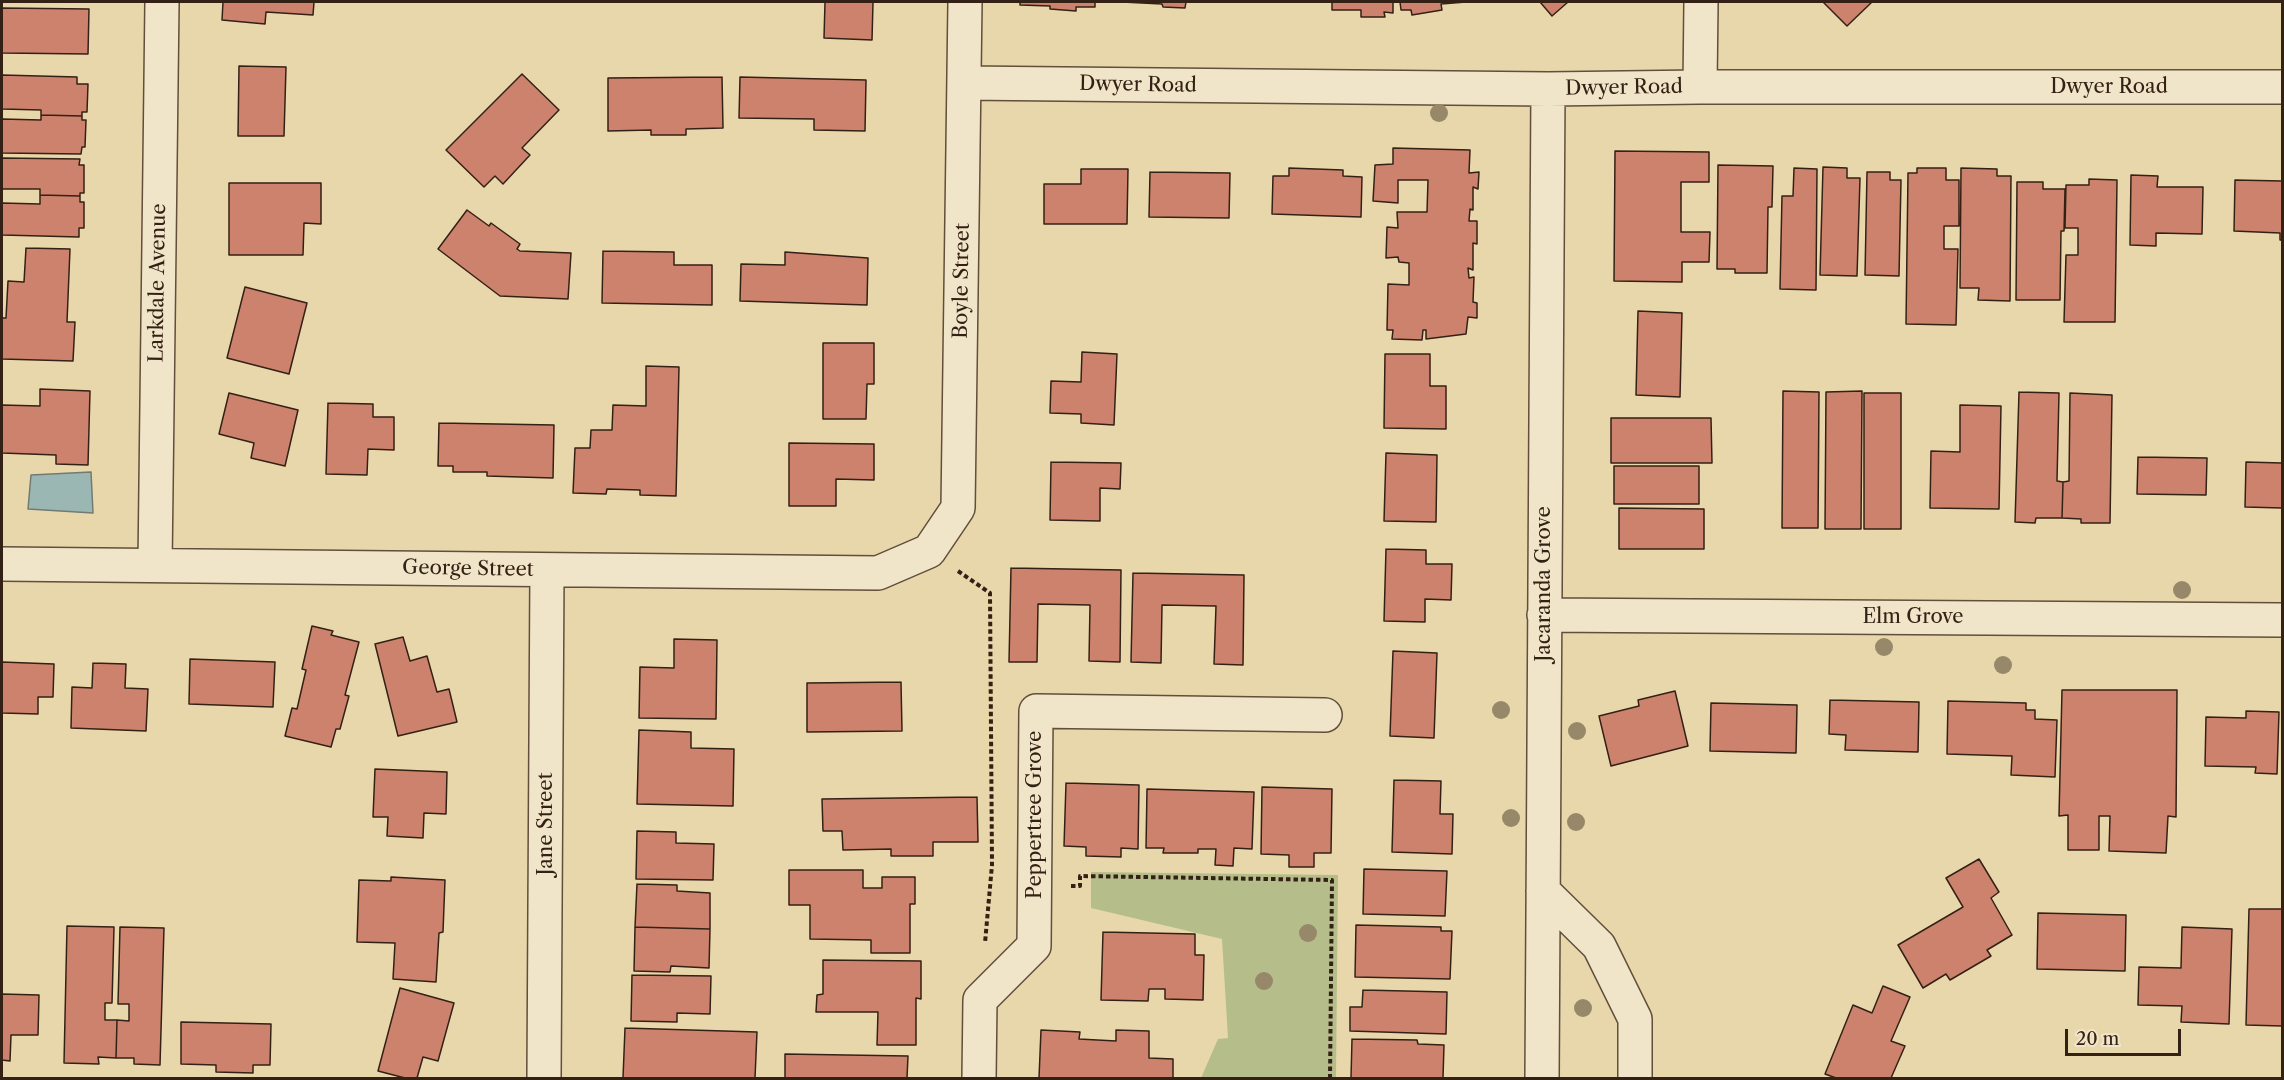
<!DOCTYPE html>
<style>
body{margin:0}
#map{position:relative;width:2284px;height:1080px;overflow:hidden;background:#e9d7ac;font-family:"Libre Caslon Text",serif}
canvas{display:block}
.frame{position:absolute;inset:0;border:3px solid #342115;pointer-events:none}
.scale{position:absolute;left:2065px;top:1029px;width:116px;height:27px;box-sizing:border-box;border:3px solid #342115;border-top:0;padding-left:8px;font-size:18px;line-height:21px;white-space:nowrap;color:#342115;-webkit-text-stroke:4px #f1e5c9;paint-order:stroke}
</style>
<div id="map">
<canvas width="2284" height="1080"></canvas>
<div class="frame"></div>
<div class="scale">20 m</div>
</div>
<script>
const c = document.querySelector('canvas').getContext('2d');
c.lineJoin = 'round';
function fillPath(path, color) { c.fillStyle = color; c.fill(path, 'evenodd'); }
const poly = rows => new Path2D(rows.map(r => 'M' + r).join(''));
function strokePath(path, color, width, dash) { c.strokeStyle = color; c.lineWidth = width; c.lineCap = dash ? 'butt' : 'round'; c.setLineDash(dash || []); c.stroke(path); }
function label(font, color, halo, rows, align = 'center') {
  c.font = font + ' "Libre Caslon Text",serif'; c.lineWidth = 4.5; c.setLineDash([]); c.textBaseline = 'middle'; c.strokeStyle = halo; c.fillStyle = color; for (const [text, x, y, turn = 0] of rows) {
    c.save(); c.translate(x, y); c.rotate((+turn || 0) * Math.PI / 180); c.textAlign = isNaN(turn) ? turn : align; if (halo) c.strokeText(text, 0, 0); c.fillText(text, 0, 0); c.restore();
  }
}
const green = poly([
 [1091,872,1338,875,1336,1078,1201,1078,1218,1039,1228,1038,1222,939,1091,908]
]);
const water = poly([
 [91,472,93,513,28,509,31,475,91,472]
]);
const building = poly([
 [223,2,314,2,313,15,266,12,265,24,222,20,223,2],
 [825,2,873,2,872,40,824,38,825,2],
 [1020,2,1095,2,1095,7,1076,7,1076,11,1050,9,1050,6,1020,5,1020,2],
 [1122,2,1186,2,1185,8,1163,7,1162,4,1122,2],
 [1332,2,1393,2,1393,13,1384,12,1385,17,1361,17,1361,10,1332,10,1332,2],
 [1400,2,1466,2,1441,4,1442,10,1412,15,1411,10,1401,10,1400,2],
 [1540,2,1568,2,1552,16,1540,2],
 [1823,2,1872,2,1847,26,1823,2],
 [2,8,89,9,88,54,2,53,2,8],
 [239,66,286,67,284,136,238,136,239,66],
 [522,74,559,110,522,148,530,155,503,184,495,176,484,187,446,150,522,74],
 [2,75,77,77,77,84,88,84,87,112,82,112,82,116,41,115,41,110,2,109,2,75],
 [722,77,723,128,686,129,686,135,651,135,651,130,608,131,608,78,722,77],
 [740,77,866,80,865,131,814,130,814,119,739,118,740,77],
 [41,115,82,116,82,120,86,120,85,147,82,147,81,154,2,153,2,119,41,120,41,115],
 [1393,148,1470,150,1469,173,1479,172,1478,189,1473,187,1473,210,1470,209,1469,221,1477,221,1477,244,1473,243,1473,270,1468,268,1469,278,1474,277,1473,302,1477,303,1477,318,1468,317,1466,334,1426,339,1426,330,1423,330,1422,340,1392,339,1393,330,1387,330,1388,284,1409,285,1409,263,1399,262,1398,257,1386,258,1387,227,1398,228,1397,212,1427,212,1428,180,1398,180,1398,203,1373,201,1375,165,1393,164,1393,148],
 [1615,151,1709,152,1709,182,1681,182,1681,232,1710,232,1709,262,1682,262,1682,282,1614,281,1615,151],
 [2,158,80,159,79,165,84,165,84,193,80,193,80,196,40,195,40,189,2,189,2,158],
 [1718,165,1773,166,1772,207,1768,207,1767,273,1735,273,1735,269,1717,269,1718,165],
 [1823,167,1847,168,1847,178,1860,178,1857,276,1820,275,1823,167],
 [1289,168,1343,170,1343,176,1362,177,1361,217,1272,214,1273,176,1289,176,1289,168],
 [1794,168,1817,169,1816,290,1780,289,1782,196,1793,196,1794,168],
 [1917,168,1946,168,1946,180,1959,180,1959,226,1944,226,1944,249,1958,249,1956,325,1906,324,1908,173,1917,173,1917,168],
 [1961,168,1997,169,1997,176,2011,176,2010,301,1978,300,1979,288,1960,288,1961,168],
 [1081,169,1128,169,1127,224,1044,224,1044,184,1081,184,1081,169],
 [1150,172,1230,173,1229,218,1149,217,1150,172],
 [1867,172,1890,172,1890,180,1901,180,1899,276,1865,275,1867,172],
 [2131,175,2158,176,2157,187,2203,187,2202,234,2156,233,2156,246,2130,245,2131,175],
 [2089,179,2117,180,2115,322,2064,322,2066,255,2078,255,2078,228,2065,228,2066,185,2089,185,2089,179],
 [2235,180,2282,181,2282,240,2280,240,2280,233,2234,231,2235,180],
 [2017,182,2043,182,2043,189,2065,189,2064,231,2061,231,2060,300,2016,300,2017,182],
 [229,183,321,183,321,224,304,223,303,255,229,255,229,183],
 [40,195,80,196,80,202,84,202,84,228,79,228,79,237,2,235,2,203,40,204,40,195],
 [467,210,489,226,491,223,520,244,517,249,520,251,571,253,568,299,500,296,438,249,467,210],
 [26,248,70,249,67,322,75,322,73,361,2,359,2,318,6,318,8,281,24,282,26,248],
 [603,251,674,252,674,265,712,265,712,305,602,303,603,251],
 [785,252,868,258,867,305,740,301,741,264,785,265,785,252],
 [245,287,307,303,289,374,227,358,245,287],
 [1638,311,1682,313,1680,397,1636,395,1638,311],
 [823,343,874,343,874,384,867,384,866,419,823,419,823,343],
 [1082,352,1117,354,1114,425,1081,423,1081,414,1050,413,1051,381,1081,382,1082,352],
 [1385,354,1430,354,1430,386,1446,386,1446,429,1384,428,1385,354],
 [646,366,679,367,676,496,640,495,640,490,607,489,606,494,573,493,575,448,590,448,591,430,612,430,613,405,646,406,646,366],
 [40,389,90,391,88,465,56,464,56,455,2,453,2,405,40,406,40,389],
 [1783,391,1819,392,1818,528,1782,528,1783,391],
 [1862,391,1861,529,1825,529,1826,392,1862,391],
 [2019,392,2059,393,2057,481,2063,482,2062,518,2036,518,2035,523,2015,522,2019,392],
 [229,393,298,410,285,466,251,458,254,443,219,434,229,393],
 [1864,393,1901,393,1901,529,1864,529,1864,393],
 [2070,393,2112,395,2110,523,2081,523,2081,519,2062,518,2063,482,2069,481,2070,393],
 [328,403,373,404,373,417,394,417,394,450,368,449,367,475,326,474,328,403],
 [1960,405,2001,406,1999,509,1930,508,1931,451,1960,452,1960,405],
 [1611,418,1711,418,1712,463,1611,463,1611,418],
 [439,423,554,425,553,478,487,476,487,472,453,472,453,466,438,466,439,423],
 [789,443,874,444,874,480,836,479,836,506,789,506,789,443],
 [1386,453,1437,455,1436,522,1384,521,1386,453],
 [2138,457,2207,458,2206,495,2137,494,2138,457],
 [1051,462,1121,463,1120,489,1100,488,1100,521,1050,520,1051,462],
 [2246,462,2282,463,2282,508,2245,507,2246,462],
 [1614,466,1699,466,1699,504,1614,504,1614,466],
 [1619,508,1704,509,1704,549,1619,549,1619,508],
 [1386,549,1426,550,1426,564,1452,564,1451,600,1425,599,1425,622,1384,621,1386,549],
 [1011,568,1121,570,1120,662,1089,661,1090,605,1038,604,1037,662,1009,662,1011,568],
 [1133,573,1244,575,1243,665,1214,664,1216,606,1162,605,1161,663,1131,662,1133,573],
 [312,626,333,631,331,635,359,642,345,695,349,696,340,729,336,729,331,747,285,736,292,708,297,709,306,670,302,669,312,626],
 [403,637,410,661,427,656,437,692,449,689,457,722,398,736,375,644,403,637],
 [674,639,717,640,716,719,639,718,640,667,674,668,674,639],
 [1393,651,1437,653,1434,738,1390,736,1393,651],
 [190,659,275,662,273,707,189,704,190,659],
 [2,662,54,664,53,697,38,697,38,714,2,713,2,662],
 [93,663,126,664,125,688,148,689,146,731,71,728,72,687,92,688,93,663],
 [901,682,902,731,807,732,807,683,901,682],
 [2062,690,2177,690,2176,817,2168,816,2166,853,2109,851,2110,816,2099,816,2099,850,2068,850,2068,815,2059,816,2062,690],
 [1675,691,1688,746,1611,766,1599,716,1639,706,1638,700,1675,691],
 [1830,700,1919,702,1918,752,1845,750,1846,735,1829,734,1830,700],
 [1948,701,2026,703,2026,710,2035,710,2035,719,2057,720,2055,777,2011,775,2012,756,1947,754,1948,701],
 [1711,703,1797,705,1796,753,1710,751,1711,703],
 [2246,711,2279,712,2277,774,2255,773,2256,767,2205,766,2206,717,2246,718,2246,711],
 [639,730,691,732,691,748,734,749,733,806,637,804,639,730],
 [375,769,447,772,446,814,424,813,423,838,387,836,388,817,373,817,375,769],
 [1394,780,1441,781,1440,814,1453,814,1452,854,1392,852,1394,780],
 [1066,783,1139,785,1138,849,1121,848,1121,857,1086,856,1086,847,1064,846,1066,783],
 [1262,787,1332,789,1331,853,1314,853,1314,867,1289,867,1289,855,1261,854,1262,787],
 [1147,789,1254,792,1252,849,1234,848,1233,866,1215,865,1216,849,1198,849,1198,853,1163,853,1164,848,1146,848,1147,789],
 [977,797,978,842,933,842,933,856,891,856,891,849,843,850,842,831,823,831,822,799,977,797],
 [637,831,676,832,676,843,714,844,713,880,636,879,637,831],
 [1979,859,1999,892,1991,898,2012,935,1987,950,1991,956,1950,980,1946,974,1923,988,1898,945,1963,907,1946,878,1979,859],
 [1364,869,1447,871,1445,916,1363,914,1364,869],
 [789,870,863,870,863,888,882,888,882,877,915,877,915,904,910,904,910,953,871,953,871,940,810,939,810,905,789,905,789,870],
 [391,877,445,880,443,932,439,933,436,982,393,979,395,943,357,942,359,880,391,881,391,877],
 [637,884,677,885,677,891,710,893,710,929,635,927,637,884],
 [2249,909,2282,909,2282,1026,2246,1025,2249,909],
 [2038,913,2126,915,2125,971,2037,969,2038,913],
 [1356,925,1441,927,1441,931,1452,931,1450,979,1355,977,1356,925],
 [67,926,114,927,112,1003,105,1003,105,1020,117,1020,116,1058,98,1057,99,1064,64,1063,67,926],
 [120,927,164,928,160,1065,134,1064,134,1058,116,1058,117,1020,129,1021,129,1004,118,1004,120,927],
 [635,927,710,929,709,968,671,966,670,972,634,971,635,927],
 [2182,927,2232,929,2229,1024,2181,1022,2182,1006,2138,1005,2139,967,2181,968,2182,927],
 [1103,932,1195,934,1195,955,1204,955,1203,1000,1165,999,1165,989,1149,989,1148,1001,1101,1000,1103,932],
 [823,960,921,961,921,999,916,998,916,1045,877,1045,878,1012,816,1012,817,995,823,994,823,960],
 [632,975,711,976,710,1014,677,1013,677,1022,631,1021,632,975],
 [1883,986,1910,997,1891,1041,1905,1046,1891,1078,1836,1078,1825,1074,1853,1005,1872,1013,1883,986],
 [400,988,454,1003,438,1061,423,1057,417,1078,405,1078,378,1071,400,988],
 [1363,990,1447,992,1446,1034,1350,1031,1350,1007,1362,1007,1363,990],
 [2,994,39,995,38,1035,11,1035,10,1061,2,1060,2,994],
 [181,1022,271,1024,270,1065,253,1065,253,1073,216,1072,216,1065,181,1064,181,1022],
 [625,1028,757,1032,755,1078,623,1078,625,1028],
 [1041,1030,1080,1032,1079,1039,1116,1041,1116,1030,1149,1031,1149,1058,1173,1059,1173,1078,1039,1078,1041,1030],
 [1352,1039,1417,1040,1418,1044,1444,1045,1443,1078,1351,1078,1352,1039],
 [785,1054,908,1056,907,1078,785,1078,785,1054]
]);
const path = poly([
 [958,571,990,593,992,865,985,943],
 [1071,886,1080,886,1080,876,1332,880,1330,1078]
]);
const minor = poly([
 [965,83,1548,89,1700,87,2282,87],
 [1700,87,1701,2],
 [2,564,878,573,929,551,958,508,965,2],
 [155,565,162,2],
 [1544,615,2282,620],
 [1543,891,1599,946,1635,1019,1635,1078],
 [544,1078,547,570],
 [979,1078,980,1000,1034,946,1036,711,1325,715],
 [1542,1078,1548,89]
]);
const trees = [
 [1439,113],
 [2182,590],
 [1884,647],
 [2003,665],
 [1501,710],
 [1577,731],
 [1511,818],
 [1576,822],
 [1308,933],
 [1264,981],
 [1583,1008]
];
const streetNames = [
 ["Dwyer Road",1138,85,1],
 ["Dwyer Road",2109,87],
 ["Dwyer Road",1624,88,-1],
 ["Boyle Street",962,281,-89],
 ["Larkdale Avenue",158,283,-89],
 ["George Street",468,569,1],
 ["Jacaranda Grove",1544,584,-90],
 ["Elm Grove",1913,617],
 ["Peppertree Grove",1035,815,-90],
 ["Jane Street",546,824,-90]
];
fillPath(green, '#b5be8a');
fillPath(water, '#9ab7b3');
strokePath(water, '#717b74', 1.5);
fillPath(building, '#cd826d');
strokePath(building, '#342115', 1.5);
strokePath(minor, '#614e3b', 36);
strokePath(path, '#342115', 4, [4.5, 3]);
strokePath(minor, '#f1e5c9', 33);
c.fillStyle = '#978869';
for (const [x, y] of trees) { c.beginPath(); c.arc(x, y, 9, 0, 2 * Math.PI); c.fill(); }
label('20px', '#342115', '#f1e5c9', streetNames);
</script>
